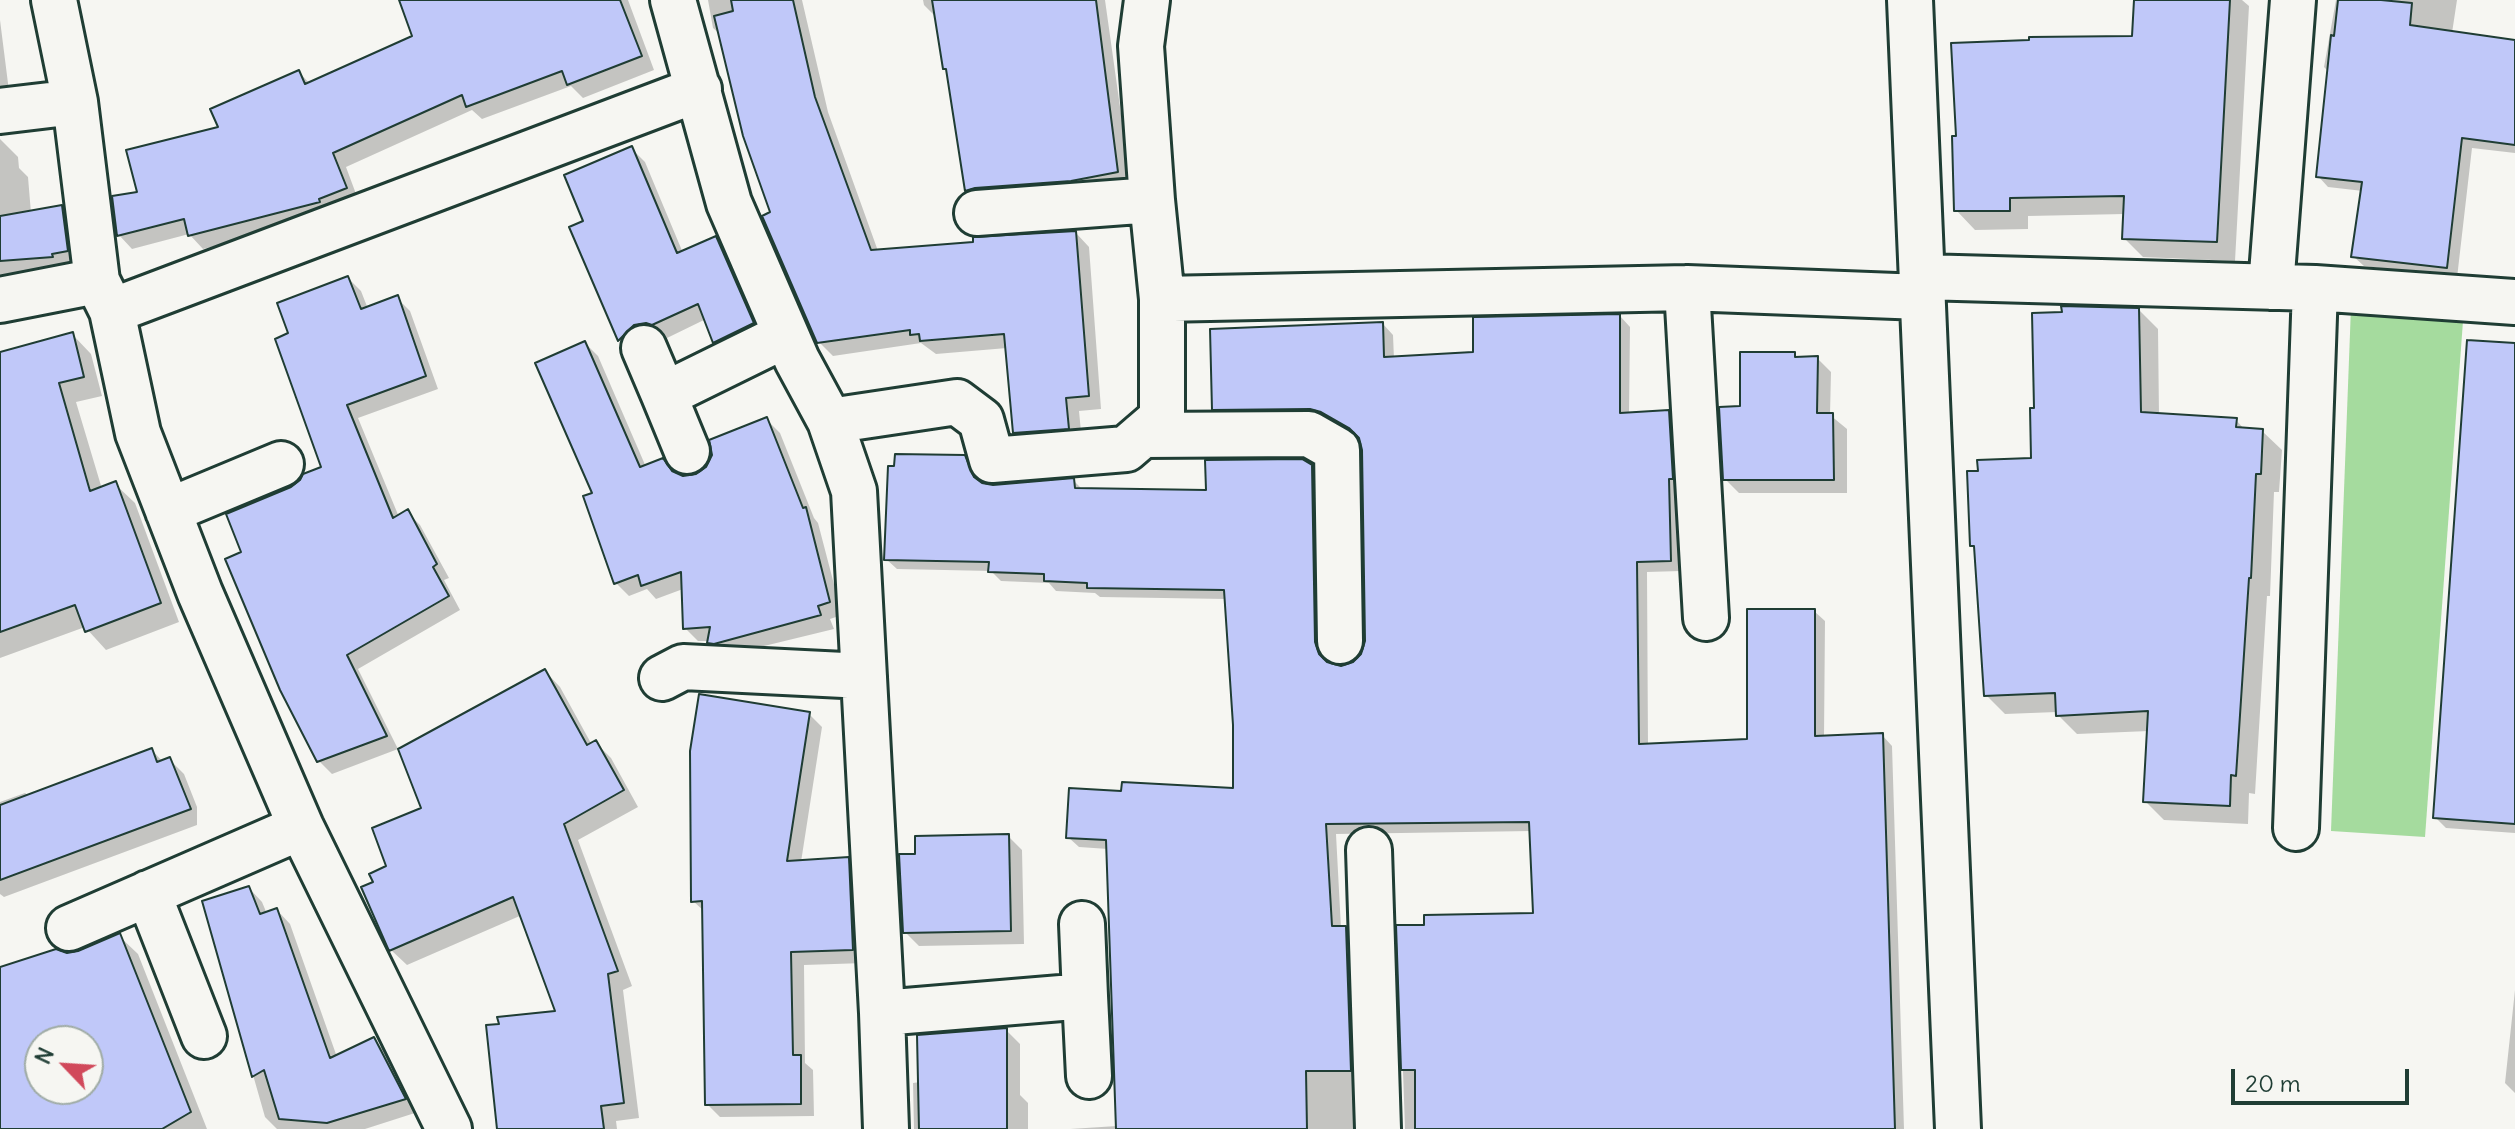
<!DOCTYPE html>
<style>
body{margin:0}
#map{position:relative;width:2515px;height:1129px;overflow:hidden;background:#f6f6f2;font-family:Delius,sans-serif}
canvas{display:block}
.north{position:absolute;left:24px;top:1025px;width:80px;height:80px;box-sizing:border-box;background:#f6f6f2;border:2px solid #a0aca6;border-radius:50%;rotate:295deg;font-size:22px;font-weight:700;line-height:32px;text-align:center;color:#1f3d34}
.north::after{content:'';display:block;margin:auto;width:28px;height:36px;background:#d1495b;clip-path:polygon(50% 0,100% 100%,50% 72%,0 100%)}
.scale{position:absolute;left:2231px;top:1069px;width:178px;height:36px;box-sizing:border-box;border:4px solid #1f3d34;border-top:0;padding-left:10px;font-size:24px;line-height:28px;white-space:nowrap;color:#1f3d34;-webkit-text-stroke:6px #f6f6f2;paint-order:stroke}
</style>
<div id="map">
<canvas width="2515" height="1129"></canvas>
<div class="north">N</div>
<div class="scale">20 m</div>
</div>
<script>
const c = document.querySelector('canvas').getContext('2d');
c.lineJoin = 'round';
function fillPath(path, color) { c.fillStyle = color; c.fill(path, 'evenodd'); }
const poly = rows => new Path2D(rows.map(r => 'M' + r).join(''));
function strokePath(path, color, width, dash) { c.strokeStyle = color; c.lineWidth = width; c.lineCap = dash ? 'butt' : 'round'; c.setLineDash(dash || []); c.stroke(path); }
const green = poly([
 [2351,307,2463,321,2425,837,2331,831]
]);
const shadow = poly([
 [401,0,628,0,654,70,583,98,571,86,482,119,472,110,346,167,359,202,333,216,203,249,189,234,132,249,119,235,139,193,221,128,299,72,310,84,414,37],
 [708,0,802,0,828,112,878,251,1076,233,1089,247,1101,409,1079,411,1082,442,1028,446,1015,432,1007,348,936,354,921,343,833,356,819,342,773,214,721,35,713,28],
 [923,0,1105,0,1131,185,981,204,967,190,948,72,945,68,936,17,924,5],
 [2136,0,2242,0,2249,6,2235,261,2143,257,2124,238,2125,214,2028,216,2028,229,1975,230,1956,210,2134,38],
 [2336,0,2457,0,2452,33,2515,42,2515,153,2472,148,2457,278,2364,266,2353,256,2363,191,2328,187,2318,176,2329,72,2324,67],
 [0,20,11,107,0,115],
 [0,139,18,157,19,168,28,177,31,213,62,207,81,226,86,270,0,281],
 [631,148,645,162,683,253,712,240,725,254,732,272,742,282,766,337,729,355,715,342,706,319,667,338,661,336,632,353,619,340,571,228,586,222],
 [348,278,361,291,368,309,397,298,410,311,438,389,358,418,399,517,407,512,420,525,449,578,444,580,460,610,358,669,398,749,332,774,319,761,244,553,292,489,324,468,291,334],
 [2139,310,2158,329,2159,415,2236,420,2245,430,2262,431,2282,450,2279,492,2274,492,2270,596,2267,596,2255,794,2249,793,2248,824,2164,820,2145,801,2149,731,2077,734,2058,715,2057,712,2005,714,1986,695,1977,550,1972,545],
 [1620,316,1630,327,1629,414,1668,412,1679,422,1681,571,1647,572,1648,745,1749,741,1814,611,1825,621,1824,738,1882,735,1892,746,1904,1129,1405,1129,1398,927,1426,927,1535,915,1532,831,1336,834,1341,928,1346,928,1356,938,1362,1129,1070,1129,1117,1126,1108,849,1079,847,1068,837,1123,793,1235,790,1235,725,1226,599,1100,597,1095,593,1056,591,1049,583,1001,581,991,571,897,569,886,559,964,457,975,468,982,485,993,487,1073,480,1083,490,1208,492,1311,466,1322,477,1325,654,1328,665,1341,668,1355,664,1363,655,1367,641,1364,449,1361,437,1334,422,1322,419,1225,419,1214,409,1383,324,1393,335,1394,359,1475,354],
 [72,334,91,354,102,396,76,402,102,489,115,484,135,503,179,622,106,650,85,627,0,658,0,354],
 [585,343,598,356,646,467,662,460,677,475,683,478,696,476,767,420,780,433,814,518,818,523,842,615,830,619,834,629,723,656,709,641,698,641,685,628,683,589,656,599,647,589,629,596,616,583,595,494],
 [2515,345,2515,833,2446,828,2435,817],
 [1794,354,1798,359,1817,358,1831,372,1830,415,1847,429,1847,493,1739,493,1725,479,1742,407],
 [545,671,560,687,592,745,596,743,611,758,638,807,578,840,632,986,623,990,639,1118,616,1121,617,1129,499,1129,557,1012,522,915,407,965,391,950,375,883,389,867,423,809],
 [809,714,822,727,801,862,848,859,861,873,865,963,804,965,805,1063,813,1070,814,1116,720,1117,707,1104,704,911,693,901],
 [152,750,163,762,170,760,184,774,197,807,197,825,4,897,0,894,0,802,25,793,29,796],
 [1008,836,1022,850,1024,944,919,946,905,932,917,855],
 [249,888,262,902,267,914,277,910,290,924,337,1057,374,1040,387,1053,418,1112,365,1129,277,1129,265,1117,204,903],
 [119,936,138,954,207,1129,0,1129,0,992,67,955,79,953],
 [40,1041,88,1041,88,1089,40,1089],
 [2515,990,2515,1093,2505,1083],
 [1006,1030,1020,1044,1020,1095,1028,1103,1028,1129,914,1129,913,1083,920,1082]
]);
const building = poly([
 [399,0,620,0,642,56,567,85,562,71,466,107,462,95,333,153,347,188,319,199,320,202,188,236,184,219,117,236,112,196,137,192,126,150,218,127,210,109,299,70,305,84,412,36,399,0],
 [731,0,793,0,815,97,871,250,973,242,973,237,1076,231,1089,396,1066,398,1069,429,1013,433,1004,334,920,341,919,334,910,335,910,330,817,343,762,216,770,212,743,136,714,16,733,11,731,0],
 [932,0,1096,0,1118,172,1071,181,975,188,965,191,946,69,943,69,932,0],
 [2134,0,2230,0,2217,242,2122,239,2124,196,2010,198,2010,211,1954,211,1952,136,1956,136,1951,43,2029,40,2029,37,2132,36,2134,0],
 [2338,0,2381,0,2412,3,2410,25,2515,40,2515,145,2462,138,2447,268,2351,257,2362,182,2316,177,2331,35,2334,36,2338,0],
 [632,146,677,253,716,236,754,323,713,343,698,304,652,325,646,323,634,325,618,341,569,227,583,221,564,175,632,146],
 [62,205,68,251,52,254,53,257,0,261,0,216,62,205],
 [348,276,361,309,398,295,426,376,347,405,393,518,408,509,437,564,433,567,449,596,347,655,387,736,317,762,280,690,225,559,241,552,226,514,291,487,300,480,303,474,321,467,275,339,288,333,277,303,348,276],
 [2061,306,2139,308,2141,412,2237,418,2236,427,2263,429,2261,474,2256,474,2251,578,2249,578,2236,776,2231,775,2230,806,2143,802,2148,711,2056,716,2055,693,1984,696,1974,546,1970,546,1967,471,1978,471,1977,460,2031,458,2030,408,2034,408,2032,313,2062,312,2061,306],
 [1620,314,1620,413,1669,410,1673,479,1669,479,1671,561,1637,562,1639,744,1747,739,1747,609,1815,609,1815,736,1883,733,1895,1129,1415,1129,1415,1070,1401,1070,1396,925,1424,925,1424,915,1533,913,1529,822,1326,824,1332,926,1346,926,1351,1071,1306,1071,1307,1129,1116,1129,1106,840,1066,838,1069,788,1121,791,1122,782,1233,788,1233,725,1224,590,1087,588,1087,583,1044,581,1044,574,988,572,989,562,884,560,888,466,894,466,895,454,965,455,974,477,982,483,993,485,1074,478,1075,488,1206,490,1205,460,1302,459,1312,465,1315,642,1319,654,1327,662,1341,666,1353,662,1361,654,1365,641,1362,450,1359,438,1349,428,1321,412,1310,409,1212,410,1210,329,1383,322,1384,357,1473,352,1473,317,1620,314],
 [73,332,84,377,59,383,90,491,116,481,161,603,85,632,75,605,0,632,0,352,73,332],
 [2467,340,2515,343,2515,824,2433,818,2467,340],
 [585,341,640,467,663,458,672,471,683,476,696,474,706,467,712,455,709,440,767,417,803,508,806,507,830,602,818,606,821,615,714,644,707,643,710,627,683,629,681,572,641,586,638,575,614,584,583,496,592,493,535,363,585,341],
 [1740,352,1795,352,1795,357,1818,356,1817,413,1833,413,1834,480,1723,480,1719,407,1740,406,1740,352],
 [545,669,587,745,596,740,624,790,564,824,618,971,608,974,624,1103,601,1106,604,1129,497,1129,486,1025,499,1024,497,1017,555,1011,513,897,389,951,361,887,373,882,369,874,386,866,372,828,421,808,398,749,545,669],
 [699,694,810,712,787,861,849,857,853,950,791,952,793,1055,801,1055,801,1104,705,1105,702,901,691,902,690,751,699,694],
 [152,748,157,762,170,757,191,809,0,880,0,805,152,748],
 [1009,834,1011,931,903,933,899,854,915,854,915,836,1009,834],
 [249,886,260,914,277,908,330,1058,374,1037,406,1099,327,1123,279,1119,264,1070,252,1077,202,901,249,886],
 [120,933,191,1112,162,1129,0,1129,0,967,56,949,67,953,78,951,120,933],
 [40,1041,88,1041,88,1089,40,1089,40,1041],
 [1007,1028,1007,1129,919,1129,917,1035,1007,1028]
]);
const minor = poly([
 [54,0,75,102,97,281,112,311,138,433,200,593,301,827,449,1129],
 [673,0,729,203,797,360,830,421,854,491,882,1013,886,1129],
 [1147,0,1141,46,1152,200],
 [1910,0,1958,1129],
 [0,111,75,102],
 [1922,277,2315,288,2515,302],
 [2271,287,2293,0],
 [1687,288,1706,618],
 [1162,299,1687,288,1922,297],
 [0,300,97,281],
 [112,311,699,89],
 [644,348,664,395,786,335],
 [664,395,687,451],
 [830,421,957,402,981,420,992,460,1126,449,1162,418,1162,299,1152,200,977,213],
 [1142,435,1309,434,1337,450,1340,641],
 [168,511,281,464],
 [662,678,683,667,864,676],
 [2296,828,2315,288],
 [1369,850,1378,1129],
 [148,893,204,1036],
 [69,928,301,827],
 [1085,996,1089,1076],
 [882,1013,1085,996,1082,924]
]);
fillPath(green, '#a5db9e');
fillPath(shadow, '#0003');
fillPath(building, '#c0c8f9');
strokePath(building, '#1f3d34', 2);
strokePath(minor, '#1f3d34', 50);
strokePath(minor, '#f6f6f2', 44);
</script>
